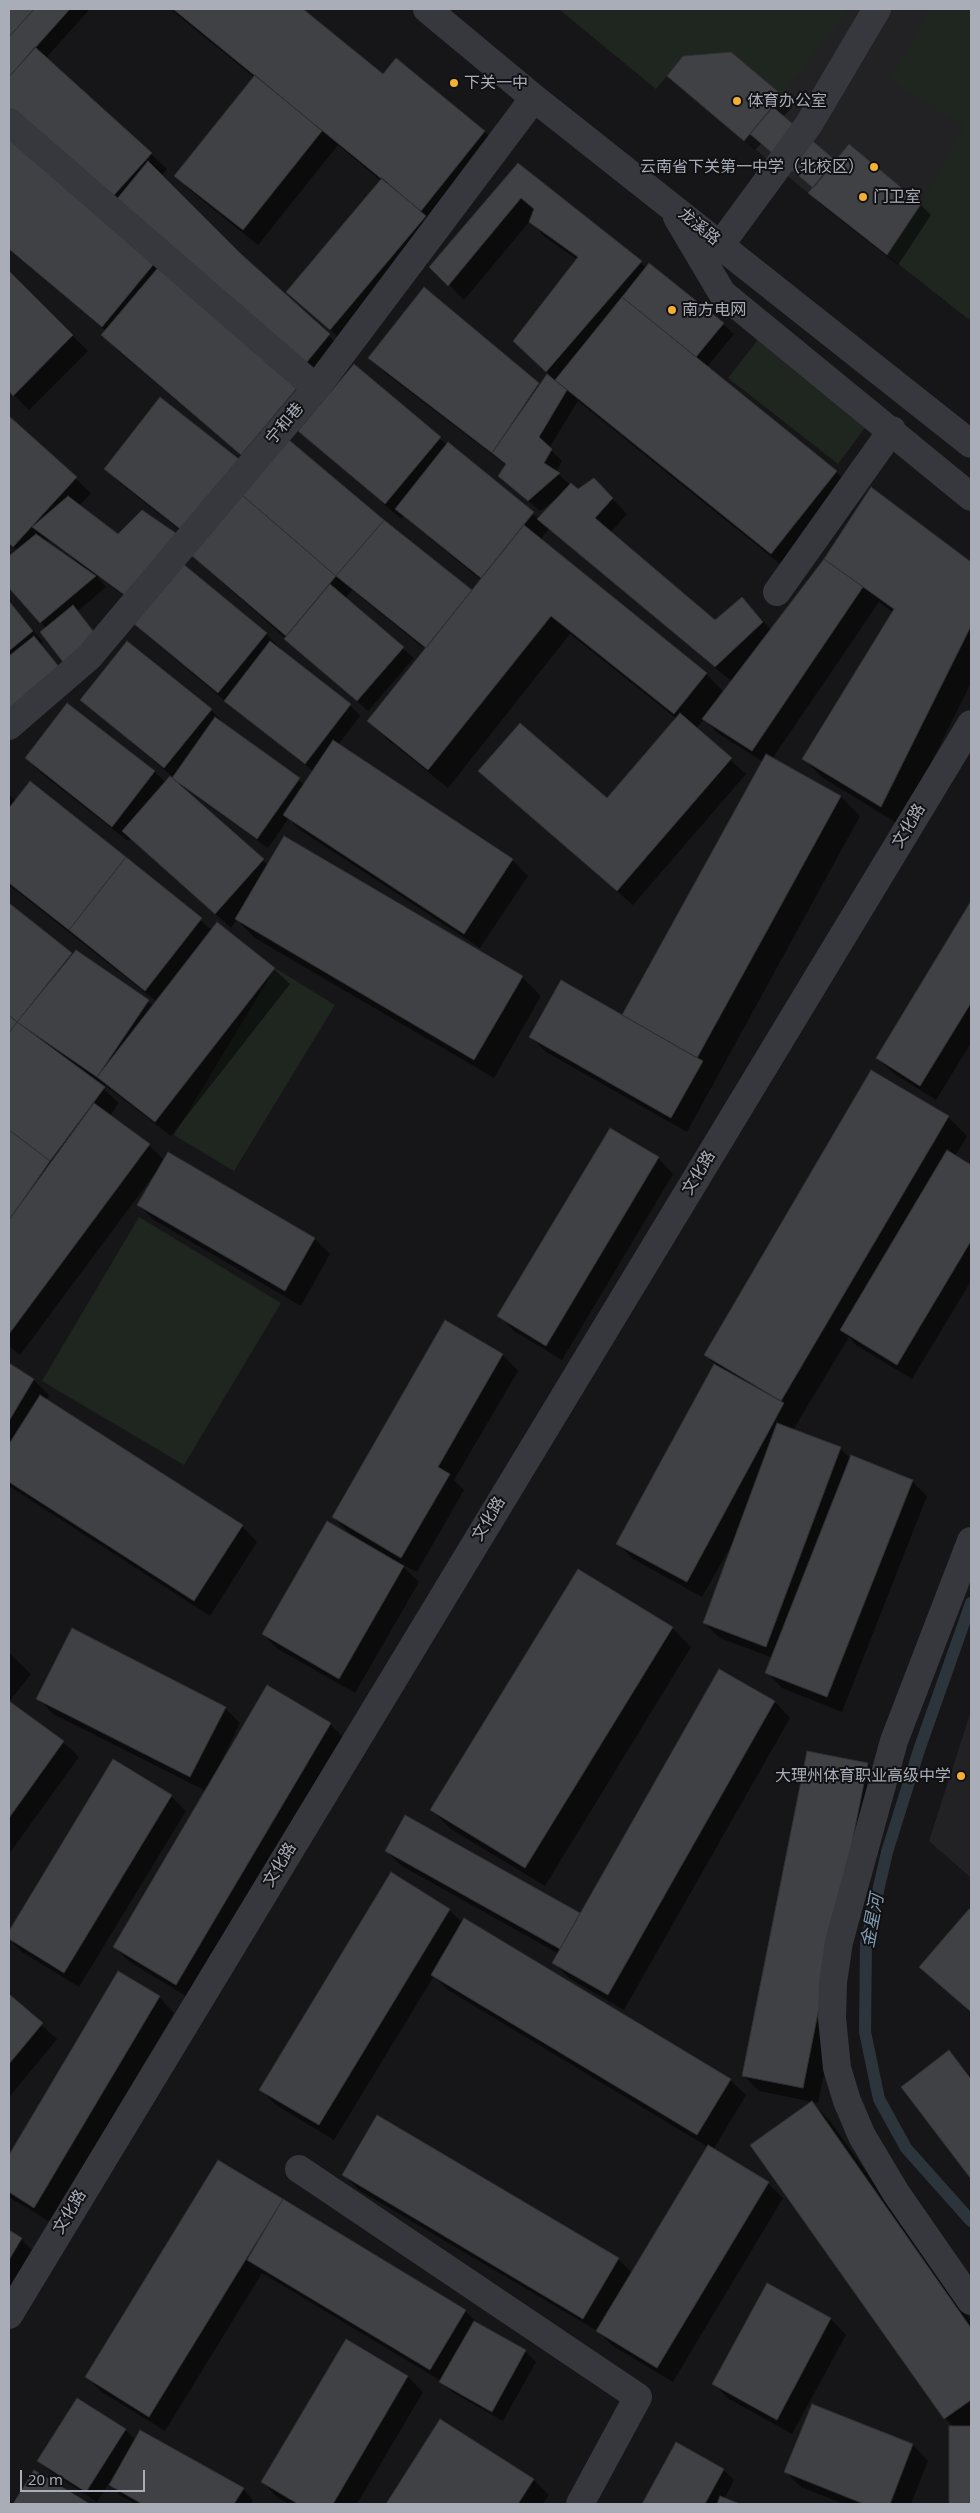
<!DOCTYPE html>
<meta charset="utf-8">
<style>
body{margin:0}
#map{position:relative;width:980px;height:2513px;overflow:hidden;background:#161618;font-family:"Open Sans",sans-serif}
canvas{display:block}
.frame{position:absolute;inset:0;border:10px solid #a8adb8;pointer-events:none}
.scale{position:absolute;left:20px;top:2470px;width:125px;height:22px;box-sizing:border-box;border:2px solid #a8adb8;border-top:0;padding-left:6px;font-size:15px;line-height:18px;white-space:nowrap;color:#a8adb8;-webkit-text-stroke:4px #111113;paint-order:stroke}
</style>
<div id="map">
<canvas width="980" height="2513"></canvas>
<div class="frame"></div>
<div class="scale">20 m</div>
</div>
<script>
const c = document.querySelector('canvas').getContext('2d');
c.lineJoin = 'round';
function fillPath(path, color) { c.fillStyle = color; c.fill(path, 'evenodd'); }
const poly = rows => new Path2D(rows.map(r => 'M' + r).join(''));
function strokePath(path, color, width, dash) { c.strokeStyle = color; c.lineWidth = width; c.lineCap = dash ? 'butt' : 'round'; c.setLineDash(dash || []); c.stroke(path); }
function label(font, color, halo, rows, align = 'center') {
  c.font = font + ' "Open Sans","Noto Sans SC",sans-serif'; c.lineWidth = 4; c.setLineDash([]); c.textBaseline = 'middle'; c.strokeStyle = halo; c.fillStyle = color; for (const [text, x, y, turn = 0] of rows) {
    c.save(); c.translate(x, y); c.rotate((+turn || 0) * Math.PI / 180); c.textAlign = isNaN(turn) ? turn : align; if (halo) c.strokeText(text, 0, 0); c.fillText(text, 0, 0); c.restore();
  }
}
const built = poly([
 [559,9,971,9,971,321,808,193,667,76,656,89],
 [971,1711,971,1878,929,1841]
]);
const green = poly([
 [559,9,849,9,782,95,731,52,683,56,656,89],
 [931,9,971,9,971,321,887,255,921,204,964,126,890,81],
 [761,336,870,421,838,464,728,378],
 [275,968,335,1005,234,1171,174,1135],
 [139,1217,281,1303,184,1465,42,1381]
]);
const shadow = poly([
 [9,9,90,9,46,58,151,154,167,169,161,176,240,255,344,350,318,382,9,113],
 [170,9,301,9,383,75,485,132,504,151,346,344,288,292,381,181,338,145,258,245,191,191,176,176,255,78],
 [731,54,792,107,783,117,836,162,920,204,931,215,898,265,820,204,810,193,814,188,762,143,755,150,669,76],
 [9,136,301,383,257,469,118,351,103,335,106,331,9,250],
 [518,165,647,268,723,324,734,334,707,367,836,472,855,491,790,572,578,401,549,448,562,461,556,472,570,485,578,490,594,480,627,514,610,533,715,622,742,598,771,630,829,563,825,559,872,488,971,563,971,683,900,825,823,778,804,759,894,613,879,602,772,759,841,797,860,816,687,1132,546,1052,531,1037,622,1017,763,762,719,734,704,719,696,729,746,774,633,905,480,771,608,800,677,719,570,634,448,788,388,740,369,721,426,650,352,590,345,599,414,658,368,711,208,570,193,555,200,546,121,484,106,469,239,461,383,521,472,592,481,580,403,516,401,519,300,431,354,366,447,445,539,519,563,493,540,511,499,476,507,466,385,373,370,358,425,289,540,386,549,374,514,341,578,260,545,237,530,221,464,300,431,267],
 [549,529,732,682,724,692,706,674,540,540],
 [9,273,88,351,29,410,9,390],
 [9,417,91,493,79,506,118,535,181,564,266,634,281,649,280,651,350,705,360,716,338,745,512,860,528,876,480,948,300,830,289,818,268,848,186,789,184,790,268,865,522,977,541,996,494,1078,255,938,237,920,231,928,131,838,128,841,42,774,26,758,68,705,155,772,166,783,180,783,81,700,211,710,226,725,305,785,313,771,237,711,150,638,135,623,141,609,96,575,106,587,78,611,101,641,46,628,9,586,9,557,17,550,9,543],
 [48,540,75,559,73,561,46,542],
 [9,601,43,642,40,644,70,679,9,729],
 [30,783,212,930,217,924,274,969,290,984,171,1136,114,1092,95,1079,94,1081,119,1103,110,1116,149,1145,164,1160,168,1154,315,1239,330,1254,301,1306,154,1220,139,1205,157,1173,156,1172,20,1355,9,1346,9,904,72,955,76,951,154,1006,157,1002,9,885,9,794,16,801],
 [971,903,971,1043,936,1100,893,1073,877,1058],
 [948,1117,967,1136,955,1156,971,1166,971,1281,912,1379,856,1345,849,1337,793,1430,840,1449,851,1459,912,1481,927,1496,842,1712,782,1688,767,1672,773,1658,720,1638,704,1623,735,1539,702,1597,633,1559,618,1543,715,1364,705,1355],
 [658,1158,673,1174,562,1360,514,1331,498,1315],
 [446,1322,503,1355,518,1371,454,1480,464,1490,417,1572,399,1563,419,1582,355,1693,278,1649,263,1634,353,1537,333,1517],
 [9,1365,34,1380,49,1395,46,1400,242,1526,257,1542,210,1616,9,1486],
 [672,1628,691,1647,545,1886,451,1829,432,1810],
 [9,1653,31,1674,9,1702],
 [719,1671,775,1702,790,1718,624,2010,569,1978,553,1962,559,1954,402,1866,386,1851,405,1816,581,1914],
 [38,1698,225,1708,240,1723,219,1766,220,1767,330,1724,345,1739,191,1999,130,1962,114,1947,206,1791,53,1714],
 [9,1702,63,1742,79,1757,9,1854],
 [808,1752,868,1764,883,1780,818,2103,759,2091,743,2075],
 [113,1760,171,1796,186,1811,79,1987,22,1952,9,1939,9,1933],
 [449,1910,463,1923,730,2080,746,2095,713,2150,768,2183,783,2198,673,2382,613,2346,599,2332,359,2190,343,2175,618,2259,632,2273,708,2147,448,1990,434,1976,334,2140,276,2105,261,2089],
 [969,1910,971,1912,971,2013,921,1967],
 [118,1973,159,1997,174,2013,50,2222,9,2197,9,2158],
 [9,1996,57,2039,10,2096,9,2095],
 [949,2052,971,2076,971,2177,902,2087],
 [812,2103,831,2122,971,2321,971,2504,950,2504,950,2427,954,2427,945,2418],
 [219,2161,465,2311,481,2326,525,2351,536,2362,503,2421,452,2392,441,2381,262,2273,165,2431,102,2392,87,2377],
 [9,2232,21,2239,36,2254,9,2302],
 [767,2284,831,2319,846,2335,792,2434,729,2399,714,2384],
 [347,2341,408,2377,423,2392,357,2504,289,2504,278,2498,263,2482],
 [812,2405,913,2445,928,2461,911,2504,844,2504,801,2487,786,2472],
 [441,2421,534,2480,549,2495,543,2504,388,2504],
 [125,2430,136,2440,243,2489,253,2500,251,2504,136,2504,121,2496,109,2483,97,2502,50,2471,39,2461],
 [677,2444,724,2470,734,2480,724,2499,737,2504,643,2504],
 [35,2471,87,2504,14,2504]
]);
const stream = poly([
 [971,1603,920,1747,887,1852,866,1943,865,2032,879,2099,906,2148,971,2221]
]);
const building = poly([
 [9,9,34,9,9,37,9,9],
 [34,9,70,9,9,77,9,37,34,9],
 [173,9,303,9,383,74,396,58,485,131,421,211,173,9],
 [35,47,152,153,107,203,9,113,9,77,35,47],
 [731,52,782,95,744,141,667,76,683,56,731,52],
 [255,75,322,131,243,230,174,176,255,75],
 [773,107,836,161,813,188,750,134,773,107],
 [9,135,158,259,102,327,9,249,9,135],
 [849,144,921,204,887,255,808,193,849,144],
 [148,161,241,254,330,334,302,368,112,205,148,161],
 [518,163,642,261,546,372,513,341,578,257,529,222,534,209,521,198,448,286,429,267,518,163],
 [382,178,426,216,330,330,286,292,382,178],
 [162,263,302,382,241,455,101,335,162,263],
 [649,263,724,323,696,357,622,297,649,263],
 [9,271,73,335,13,396,9,391,9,271],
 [424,287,539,383,492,453,368,358,424,287],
 [622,297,837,471,771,554,555,380,622,297],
 [354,364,441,437,385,504,298,431,354,364],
 [547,374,567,390,539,437,552,449,544,463,560,473,528,501,498,476,506,464,492,453,547,374],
 [160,397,240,460,184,532,104,469,160,397],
 [9,416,77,477,13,547,9,543,9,416],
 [289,440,384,520,336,576,242,495,289,440],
 [448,442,534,512,481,578,395,509,448,442],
 [594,478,613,498,595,518,715,620,742,597,763,622,715,667,537,519,571,483,578,489,594,478],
 [871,487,971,562,971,626,881,807,802,759,894,609,824,559,871,487],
 [242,495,336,576,286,636,191,555,242,495],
 [68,496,118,534,142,510,183,538,130,599,32,527,68,496],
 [384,520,472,590,426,648,336,576,384,520],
 [524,525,707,673,674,714,551,616,428,770,367,721,524,525],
 [36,534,96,576,40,623,9,588,9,556,36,534],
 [824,559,863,587,752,751,702,719,824,559],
 [182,563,267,633,218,693,133,623,182,563],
 [330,584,404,647,357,701,284,639,330,584],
 [9,601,33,631,9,651,9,601],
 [73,605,97,636,63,662,40,632,73,605],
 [34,636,60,668,9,710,9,656,34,636],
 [127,641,212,709,164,768,80,700,127,641],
 [270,641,351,704,305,764,224,701,270,641],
 [67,703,155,771,112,827,25,758,67,703],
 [680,713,732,758,617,891,478,771,520,723,607,798,680,713],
 [215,717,300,778,257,839,172,778,215,717],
 [333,740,513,859,464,934,283,815,333,740],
 [766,754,841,796,697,1058,622,1015,766,754],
 [170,776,264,859,215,914,122,831,170,776],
 [30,781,126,857,69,930,9,883,9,808,30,781],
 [284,836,523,976,474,1060,235,919,284,836],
 [126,857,202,918,145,991,69,930,126,857],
 [971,901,971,1003,920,1086,876,1058,971,901],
 [9,903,72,953,17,1022,9,1015,9,903],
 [217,922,275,968,155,1122,97,1077,217,922],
 [76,950,149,1000,97,1077,17,1022,76,950],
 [561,980,703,1061,671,1118,529,1037,561,980],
 [9,1015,17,1022,9,1033,9,1015],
 [17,1022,105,1087,50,1161,9,1130,9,1033,17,1022],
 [871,1070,949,1116,781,1401,704,1355,871,1070],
 [94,1103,150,1144,9,1334,9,1220,94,1103],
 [610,1128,659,1157,546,1346,497,1316,610,1128],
 [9,1130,50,1161,9,1220,9,1130],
 [947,1150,971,1165,971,1241,897,1365,840,1330,947,1150],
 [168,1152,315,1238,285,1291,137,1205,168,1152],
 [445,1320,503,1354,438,1467,450,1474,401,1558,332,1517,445,1320],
 [9,1363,34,1379,9,1421,9,1363],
 [714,1364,784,1403,687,1582,616,1544,714,1364],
 [40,1395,243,1525,194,1601,9,1482,9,1444,40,1395],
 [777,1423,841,1447,766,1647,703,1623,777,1423],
 [851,1455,913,1480,827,1697,765,1673,851,1455],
 [327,1521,404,1566,339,1679,262,1634,327,1521],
 [578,1569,673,1627,525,1868,430,1810,578,1569],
 [72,1628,226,1707,190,1777,36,1699,72,1628],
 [719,1669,775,1701,608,1995,552,1963,719,1669],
 [267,1685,331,1723,176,1985,113,1947,267,1685],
 [9,1701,64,1741,9,1818,9,1701],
 [807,1751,868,1763,803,2088,742,2076,807,1751],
 [113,1759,172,1795,64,1973,9,1939,9,1931,113,1759],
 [405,1815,580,1913,560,1949,385,1851,405,1815],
 [391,1872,450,1909,319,2125,259,2090,391,1872],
 [969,1909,971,1911,971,2012,919,1967,969,1909],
 [464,1918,731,2079,697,2135,431,1975,464,1918],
 [118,1971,160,1996,34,2208,9,2192,9,2155,118,1971],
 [9,1994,43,2023,9,2064,9,1994],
 [949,2050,971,2079,971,2179,901,2087,949,2050],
 [812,2101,971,2328,971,2400,944,2419,750,2145,812,2101],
 [377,2115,619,2258,583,2319,342,2175,377,2115],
 [708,2145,769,2182,657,2368,596,2331,708,2145],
 [218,2160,283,2199,149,2417,85,2377,218,2160],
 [283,2199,466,2310,430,2370,247,2260,283,2199],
 [9,2230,22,2238,9,2260,9,2230],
 [767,2283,831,2318,777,2420,712,2384,767,2283],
 [474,2321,526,2350,492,2412,439,2382,474,2321],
 [346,2339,408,2376,333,2504,298,2504,261,2482,346,2339],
 [77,2398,126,2429,86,2492,37,2461,77,2398],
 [812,2404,913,2444,890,2504,864,2504,784,2472,812,2404],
 [440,2419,534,2479,518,2504,386,2504,440,2419],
 [949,2426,971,2426,971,2504,949,2504,949,2426],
 [140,2430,244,2488,234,2504,142,2504,109,2485,140,2430],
 [676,2442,724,2469,705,2504,642,2504,676,2442],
 [34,2470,90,2504,13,2504,34,2470],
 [720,2496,740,2504,717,2504,720,2496]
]);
const minor = poly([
 [427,9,534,98,971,444],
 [9,122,316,388],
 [677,217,722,293,971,497],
 [721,244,809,124,877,9],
 [777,592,892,430],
 [9,726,89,657,316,388,534,98],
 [971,1541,894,1741,839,1942,833,1982,832,2018,837,2068,847,2101,862,2136,896,2193,971,2301],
 [299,2169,638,2397,580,2504],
 [9,2315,971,724]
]);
const markers = [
 [454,83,5,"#f2b134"],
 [737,101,5,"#f2b134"],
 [874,167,5,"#f2b134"],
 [863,197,5,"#f2b134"],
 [672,310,5,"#f2b134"],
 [961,1776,5,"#f2b134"]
];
const poiNames = [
 ["下关一中",464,83],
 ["体育办公室",747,101],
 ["云南省下关第一中学（北校区）",864,167,"right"],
 ["门卫室",873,197],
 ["南方电网",682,310],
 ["大理州体育职业高级中学",951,1776,"right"]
];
const streetNames = [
 ["龙溪路",699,227,39],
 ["宁和巷",285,424,-50],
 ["文化路",909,826,-59],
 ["文化路",699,1173,-59],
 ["文化路",489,1519,-59],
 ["文化路",280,1865,-59],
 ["文化路",70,2212,-59]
];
const waterNames = [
 ["金星河",873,1921,-79]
];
fillPath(built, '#222225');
fillPath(green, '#1e261f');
fillPath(shadow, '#0007');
strokePath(stream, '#2c353c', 12);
fillPath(building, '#404145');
strokePath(building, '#303034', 1);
strokePath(minor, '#37383d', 28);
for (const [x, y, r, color] of markers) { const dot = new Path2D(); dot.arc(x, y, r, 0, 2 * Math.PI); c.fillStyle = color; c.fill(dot); strokePath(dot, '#111113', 2); }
label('16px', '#a8adb8', '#111113', poiNames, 'left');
label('16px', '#a8adb8', '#111113', streetNames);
label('italic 18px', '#7f9bb3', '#111113', waterNames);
</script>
